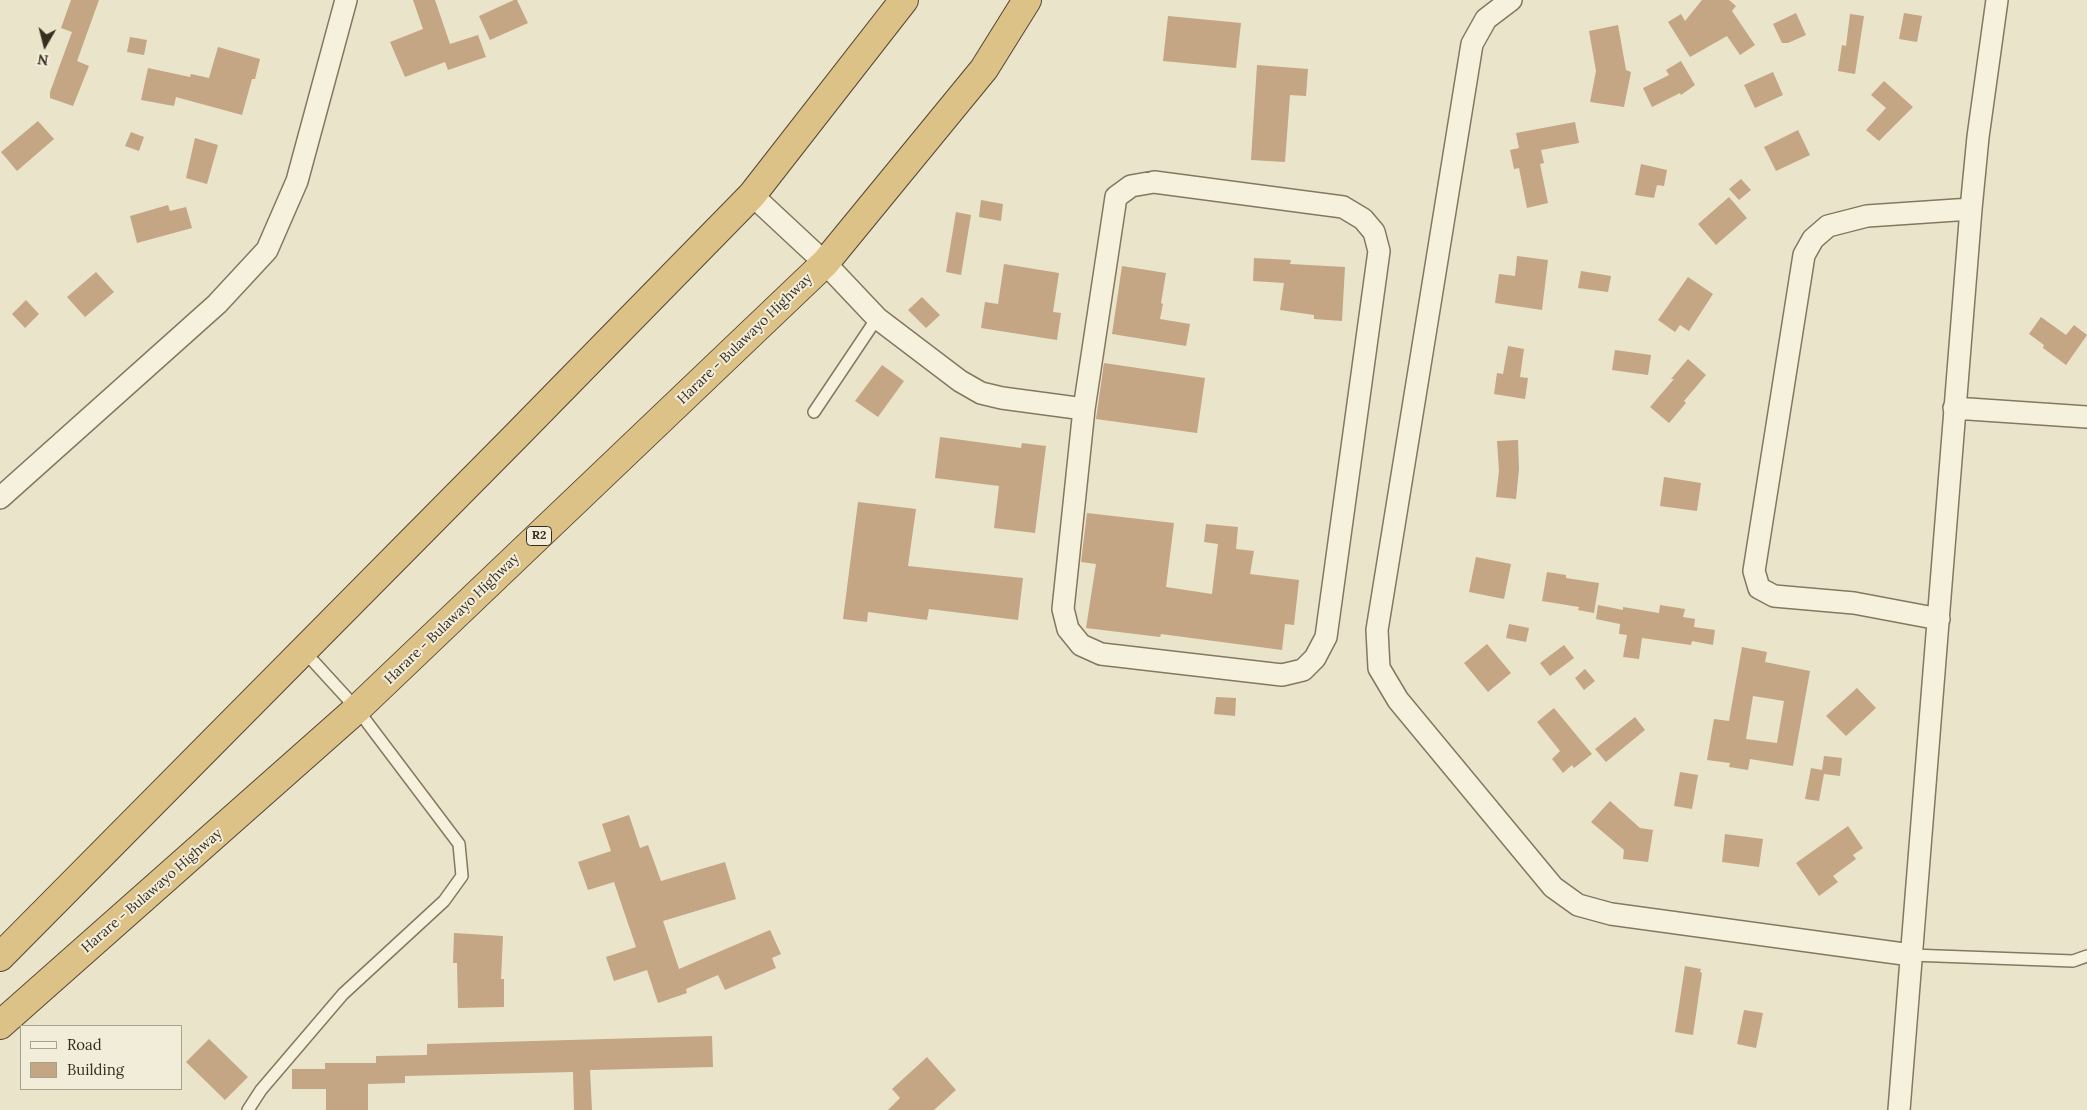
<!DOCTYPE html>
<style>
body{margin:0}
#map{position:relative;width:2087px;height:1110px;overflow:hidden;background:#eae4ca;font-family:Lora,serif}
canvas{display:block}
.legend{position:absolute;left:20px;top:1025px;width:162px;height:65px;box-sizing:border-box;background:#f2edd9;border:1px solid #a7a190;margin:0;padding:6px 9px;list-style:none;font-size:15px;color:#372e22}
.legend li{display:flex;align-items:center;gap:10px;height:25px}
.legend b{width:25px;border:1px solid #a7a190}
.north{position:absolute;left:20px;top:20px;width:50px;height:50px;-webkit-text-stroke:4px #f2edd9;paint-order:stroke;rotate:188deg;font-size:14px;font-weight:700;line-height:20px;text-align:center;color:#372e22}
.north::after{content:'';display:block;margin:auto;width:18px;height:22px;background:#372e22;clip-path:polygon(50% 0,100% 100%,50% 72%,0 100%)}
</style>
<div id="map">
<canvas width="2087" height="1110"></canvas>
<ul class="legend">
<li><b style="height:6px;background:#f6f1dd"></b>Road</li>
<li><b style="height:14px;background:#c4a584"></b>Building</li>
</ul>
<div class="north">N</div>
</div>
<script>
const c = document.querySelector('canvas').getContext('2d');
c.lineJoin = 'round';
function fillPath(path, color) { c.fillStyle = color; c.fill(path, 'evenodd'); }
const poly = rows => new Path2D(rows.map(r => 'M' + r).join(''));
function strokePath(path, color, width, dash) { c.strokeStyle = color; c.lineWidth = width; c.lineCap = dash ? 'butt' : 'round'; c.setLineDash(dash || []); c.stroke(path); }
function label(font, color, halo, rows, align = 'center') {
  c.font = font + ' Lora,serif'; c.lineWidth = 4; c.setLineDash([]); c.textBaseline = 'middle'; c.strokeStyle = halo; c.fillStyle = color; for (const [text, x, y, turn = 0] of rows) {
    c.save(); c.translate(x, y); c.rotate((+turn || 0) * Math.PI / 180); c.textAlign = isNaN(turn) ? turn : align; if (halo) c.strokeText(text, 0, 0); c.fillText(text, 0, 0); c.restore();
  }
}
const building = poly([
 [71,0,99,0,77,61,89,66,73,106,50,98,50,92,72,32,61,28],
 [413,0,435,0,450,44,478,35,486,57,448,70,445,62,405,77,390,42,423,29],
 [514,0,517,0,528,23,490,40,479,16],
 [1702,0,1729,0,1736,6,1732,11,1755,45,1740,55,1727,36,1690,57,1668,22,1681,14,1685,21],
 [1796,13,1806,35,1788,43,1782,43,1773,24],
 [1904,13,1922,16,1917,42,1899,39],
 [1850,14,1864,16,1855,74,1838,71,1842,45,1846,46],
 [1168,16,1241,23,1236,68,1163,61],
 [1618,25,1626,70,1631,72,1624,107,1590,102,1596,71,1589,31],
 [130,37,147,40,144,55,127,52],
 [218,47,260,59,255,79,252,79,242,115,176,97,174,106,141,100,148,68,190,77,191,74,209,78],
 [1681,61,1695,85,1681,95,1680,93,1652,107,1643,88,1669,75,1666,70],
 [1257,65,1308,69,1306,96,1290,95,1285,162,1251,160],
 [1773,72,1783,95,1755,108,1744,85],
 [1884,81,1913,107,1879,141,1866,130,1886,108,1871,95],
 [38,121,54,139,17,171,1,152],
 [1575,122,1579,143,1541,150,1544,163,1540,164,1548,203,1527,208,1519,168,1514,169,1510,150,1519,148,1516,133],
 [1798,130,1810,155,1776,171,1764,147],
 [131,132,144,137,139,151,125,146],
 [195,138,218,145,207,184,186,178],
 [1641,164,1667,170,1664,186,1657,185,1654,198,1635,195],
 [1741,179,1751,190,1739,200,1729,189],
 [1729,197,1747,218,1716,245,1698,224],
 [981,200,1003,204,1001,221,979,217],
 [168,205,170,211,186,207,192,228,137,243,130,216],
 [956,212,971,215,961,275,946,272],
 [1517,256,1548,260,1542,310,1495,303,1499,274,1515,276],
 [1254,258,1291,260,1290,264,1345,267,1342,321,1314,319,1314,315,1280,310,1284,283,1253,281],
 [1004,264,1059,273,1053,312,1061,313,1057,340,981,328,985,302,998,304],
 [1122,266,1166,273,1161,303,1163,304,1160,319,1190,324,1186,346,1112,334],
 [1581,271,1611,276,1608,292,1578,288],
 [96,272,114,292,85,317,67,297],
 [1688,277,1713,294,1689,331,1680,325,1675,332,1658,320],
 [922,297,940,315,926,328,908,310],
 [26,300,39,314,25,328,12,314],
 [2041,317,2066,335,2074,325,2087,335,2066,365,2043,348,2044,345,2029,334],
 [1508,346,1524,349,1520,377,1528,378,1525,399,1494,394,1497,373,1503,374],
 [1615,350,1651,355,1648,375,1612,370],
 [1688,359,1706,375,1684,401,1686,403,1669,423,1650,407,1674,379,1671,379],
 [1104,363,1205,378,1197,433,1096,419],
 [882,365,904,381,878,417,855,401],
 [940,437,1021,448,1022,443,1046,446,1035,533,994,528,999,486,935,478],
 [1518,440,1519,469,1516,499,1496,497,1499,471,1497,441],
 [1664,477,1701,483,1697,511,1660,506],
 [858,502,916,509,908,566,1023,578,1018,620,929,609,927,620,868,612,867,622,843,619],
 [1087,513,1174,523,1166,587,1212,594,1218,544,1204,542,1206,524,1238,527,1236,549,1254,551,1250,574,1299,580,1294,625,1285,624,1282,650,1161,634,1160,637,1086,628,1096,564,1081,562],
 [1476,557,1511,564,1504,599,1469,592],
 [1547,572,1566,575,1566,578,1599,583,1594,613,1578,610,1579,607,1542,601],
 [1598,605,1623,610,1623,607,1659,613,1660,605,1685,609,1683,617,1695,619,1694,627,1715,630,1713,645,1692,641,1691,645,1642,638,1639,659,1623,657,1627,635,1619,634,1620,624,1596,619],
 [1509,624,1529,628,1526,642,1506,638],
 [1487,644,1511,673,1488,692,1464,663],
 [1564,645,1574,658,1550,676,1540,663],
 [1742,647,1767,652,1765,662,1810,671,1793,766,1750,759,1748,770,1729,767,1730,763,1707,760,1714,719,1729,721],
 [1753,696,1784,701,1777,743,1746,739],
 [1585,669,1595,681,1584,690,1575,678],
 [1857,688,1876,708,1846,736,1826,716],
 [1216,697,1236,698,1235,716,1214,714],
 [1554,708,1592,754,1574,768,1572,765,1563,773,1552,759,1560,751,1537,722],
 [1635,717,1645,730,1606,762,1595,749],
 [1824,756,1842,758,1840,776,1824,774,1819,801,1805,799,1811,768,1822,770],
 [1680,772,1698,775,1692,809,1674,806],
 [1610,801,1640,828,1653,830,1648,862,1623,859,1624,850,1591,822],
 [629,815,640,848,648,845,661,881,725,862,736,899,663,921,679,969,770,930,781,954,772,958,776,968,725,990,718,975,686,989,687,993,658,1003,647,970,614,981,606,957,636,947,614,882,588,890,578,862,611,851,602,824],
 [1848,826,1863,848,1853,855,1856,859,1833,876,1838,882,1819,896,1796,863],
 [1725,834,1763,839,1759,867,1722,862],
 [454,933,503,936,501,979,504,979,504,1007,458,1008,457,963,453,963],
 [1685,966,1701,969,1700,972,1702,973,1693,1035,1675,1032],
 [1744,1010,1763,1013,1756,1048,1737,1044],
 [712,1036,713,1067,590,1070,592,1110,574,1110,573,1072,405,1076,405,1083,368,1084,368,1110,326,1110,326,1089,292,1089,292,1069,325,1069,325,1063,376,1063,376,1056,427,1055,427,1044],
 [209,1039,248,1077,225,1100,186,1062],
 [927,1057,956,1090,934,1110,888,1110,900,1098,892,1089]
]);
const service = poly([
 [814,412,877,318],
 [1911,955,2073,961,2087,956],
 [248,1110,261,1090,343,994,444,901,462,876,459,844,357,709,303,650]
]);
const minor = poly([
 [1511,0,1486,19,1472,44,1377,630,1379,668,1398,700,1553,887,1578,905,1611,914,1911,955],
 [1154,182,1343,207,1363,219,1374,232,1379,251,1326,637,1315,658,1303,670,1282,675,1101,654,1081,645,1068,629,1063,609,1084,409,1116,197,1131,186,1154,182],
 [752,195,825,263,877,318,960,381,981,393,1002,398,1084,409],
 [1954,408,2087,417],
 [0,498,217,304,267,250,297,181,346,0],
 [1939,619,1854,603,1774,596,1759,588,1754,571,1804,255,1813,239,1828,226,1867,216,1971,209],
 [1899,1110,1971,209,1978,137,1997,0]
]);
const trunk = poly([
 [0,957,515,437,752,195,904,0],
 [0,1025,357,709,825,263,984,69,1027,0]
]);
const shields = [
 [539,536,25]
];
const shieldNames = [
 ["R2",539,536]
];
const streetNames = [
 ["Harare - Bulawayo Highway",745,339,-44],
 ["Harare - Bulawayo Highway",452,619,-44],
 ["Harare - Bulawayo Highway",152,891,-41]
];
fillPath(building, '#c4a584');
strokePath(service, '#857760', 14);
strokePath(minor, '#857760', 24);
strokePath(trunk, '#544634', 30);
strokePath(service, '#f6f1dd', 11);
strokePath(minor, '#f6f1dd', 21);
strokePath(trunk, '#dcc286', 28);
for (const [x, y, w] of shields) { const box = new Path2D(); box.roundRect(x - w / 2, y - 9.5, w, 19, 4); c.fillStyle = '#f2edd9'; c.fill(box); strokePath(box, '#372e22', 1); }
label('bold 12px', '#372e22', null, shieldNames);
label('14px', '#372e22', '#f2edd9', streetNames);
</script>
